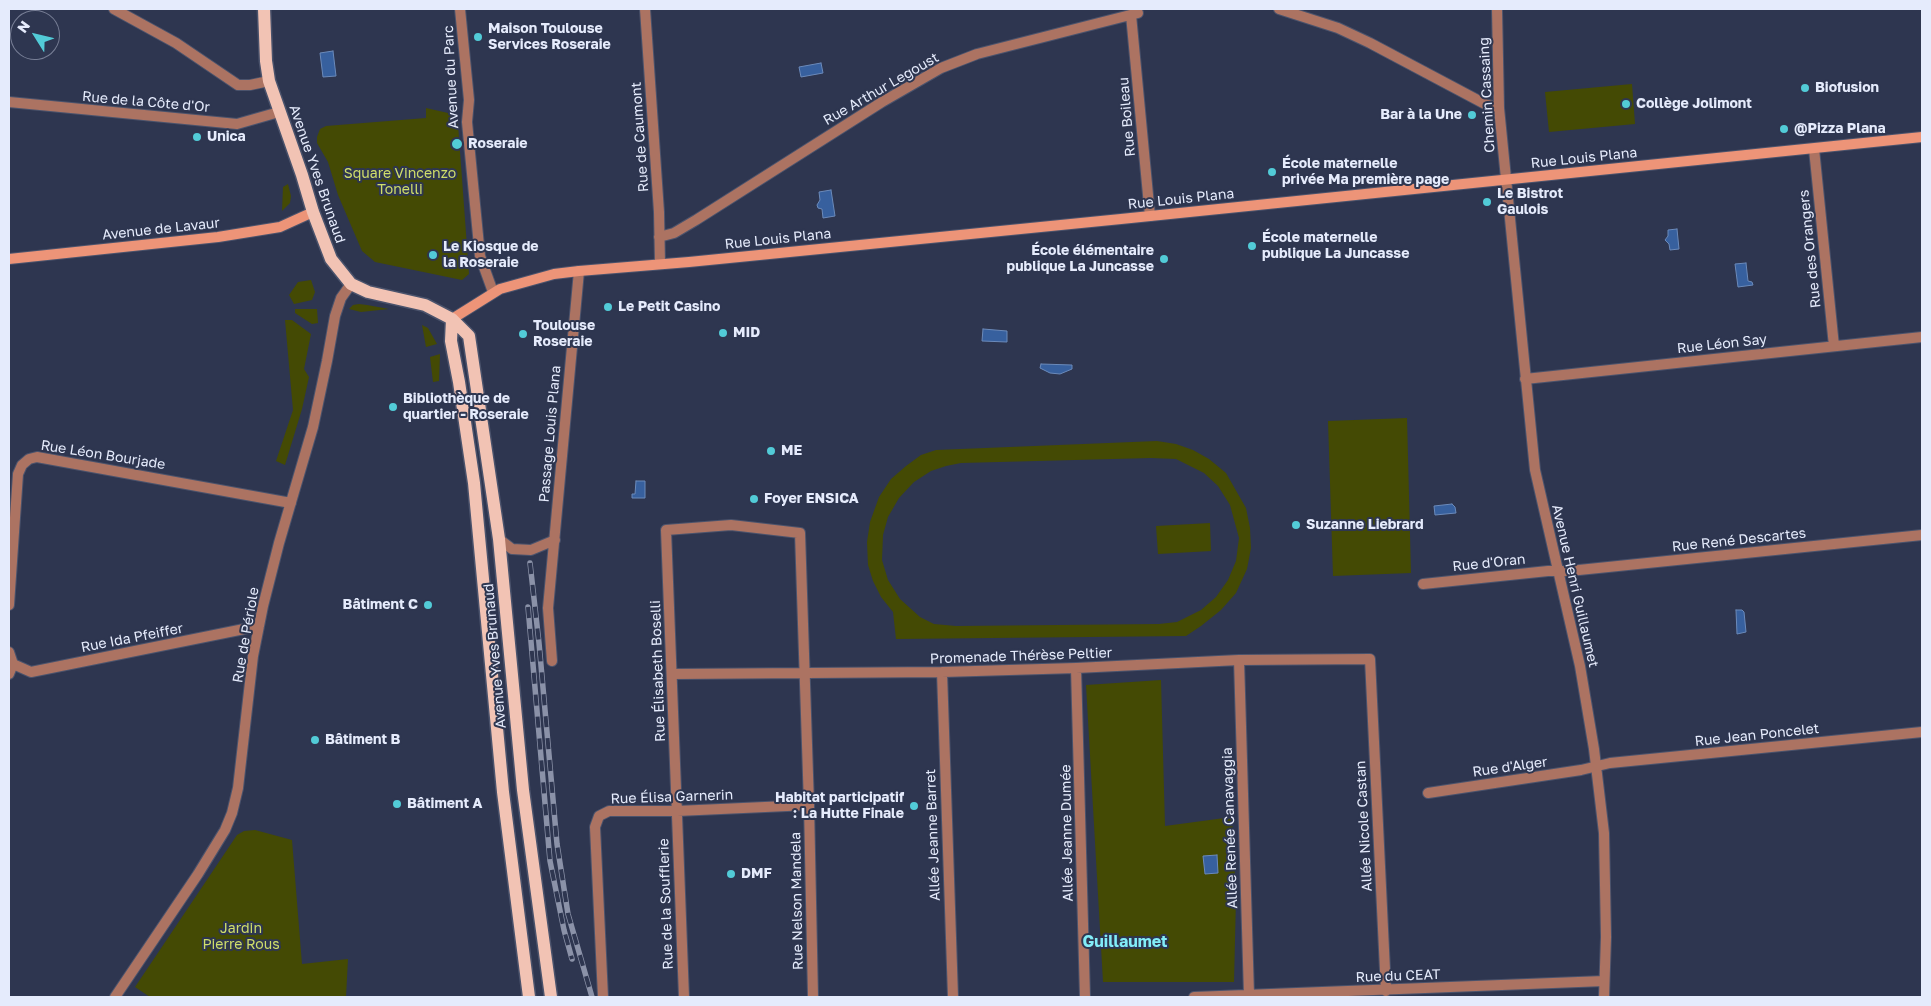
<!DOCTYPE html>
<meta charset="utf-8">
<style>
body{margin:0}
#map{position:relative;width:1931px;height:1006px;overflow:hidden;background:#2e3650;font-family:"Golos Text",sans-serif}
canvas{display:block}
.frame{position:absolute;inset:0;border:10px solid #e5ebfc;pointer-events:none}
.north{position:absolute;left:10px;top:10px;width:50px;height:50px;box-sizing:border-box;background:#2e3650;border:1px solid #777e95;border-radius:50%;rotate:306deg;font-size:14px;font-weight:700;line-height:20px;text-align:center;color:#e5ebfc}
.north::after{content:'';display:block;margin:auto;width:18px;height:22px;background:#52cbd7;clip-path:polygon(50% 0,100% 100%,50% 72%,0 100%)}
</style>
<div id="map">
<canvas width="1931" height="1006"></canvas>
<div class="frame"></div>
<div class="north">N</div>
</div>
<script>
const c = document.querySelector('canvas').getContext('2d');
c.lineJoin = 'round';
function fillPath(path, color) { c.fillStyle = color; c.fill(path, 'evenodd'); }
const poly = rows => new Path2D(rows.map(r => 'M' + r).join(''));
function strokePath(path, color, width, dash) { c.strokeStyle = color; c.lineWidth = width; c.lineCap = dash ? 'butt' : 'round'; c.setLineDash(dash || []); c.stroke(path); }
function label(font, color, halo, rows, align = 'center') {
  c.font = font + ' "Golos Text",sans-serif'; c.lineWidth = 4; c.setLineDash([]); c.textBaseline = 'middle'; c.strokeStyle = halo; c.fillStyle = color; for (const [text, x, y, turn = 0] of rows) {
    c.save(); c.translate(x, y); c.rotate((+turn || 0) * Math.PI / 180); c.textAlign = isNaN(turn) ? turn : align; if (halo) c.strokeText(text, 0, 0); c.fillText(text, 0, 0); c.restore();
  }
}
const green = poly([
 [1632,84,1635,124,1549,132,1545,92],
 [426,108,448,113,458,124,469,274,462,280,375,262,362,251,338,195,328,162,317,143,317,137,320,129,326,126,426,118],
 [288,184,291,196,290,203,282,211,283,187],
 [311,280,315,292,312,300,294,304,289,295,298,282],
 [359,304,367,305,389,309,361,312,349,309,353,305],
 [295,309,317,309,318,323,312,324,295,313],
 [285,320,292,320,311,334,304,369,309,377,302,409,285,465,276,461,293,410],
 [422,325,428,328,437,344,426,347],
 [440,354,439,381,433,382,430,357],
 [1407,418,1411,573,1333,576,1328,421],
 [1157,441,1176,444,1193,450,1209,459,1226,473,1246,508,1250,528,1251,548,1247,569,1236,593,1221,610,1201,626,1186,636,896,639,893,612,881,597,873,581,868,565,867,542,870,522,879,497,891,479,906,466,921,455,936,450],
 [1151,458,1176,459,1204,473,1218,486,1230,505,1239,538,1236,561,1228,580,1216,597,1201,610,1177,622,1159,624,956,626,934,624,920,617,900,599,888,580,882,560,883,535,888,517,899,498,914,482,931,471,946,466,961,463],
 [1210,523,1211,551,1158,554,1156,526],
 [1161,680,1165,826,1232,817,1236,898,1234,982,1103,982,1086,685],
 [255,830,292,840,302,964,348,959,346,997,150,997,135,987,237,835,244,831]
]);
const water = poly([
 [333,51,336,76,323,77,320,53,333,51],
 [821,63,823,73,801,77,799,67,821,63],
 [831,190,835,216,823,218,822,209,818,208,817,205,820,200,819,192,831,190],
 [1677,229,1679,249,1670,250,1669,244,1665,240,1668,236,1668,230,1677,229],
 [1746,263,1748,281,1752,282,1753,285,1738,287,1735,264,1746,263],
 [983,329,1007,331,1007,342,982,341,983,329],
 [1041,364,1072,365,1072,369,1060,374,1050,373,1040,368,1041,364],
 [636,481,645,481,645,498,632,498,632,494,635,494,636,481],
 [1452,504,1455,507,1456,513,1435,515,1434,506,1452,504],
 [1736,610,1742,610,1744,612,1746,632,1737,634,1736,610],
 [1217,855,1218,873,1205,874,1203,856,1217,855]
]);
const street = poly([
 [114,9,176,43,238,85,250,85,269,81],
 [460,9,469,100,467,122,480,256,493,292],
 [645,9,659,212,660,264],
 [1279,9,1338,28,1370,43,1485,104,1499,108],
 [1497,9,1499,108,1535,470,1580,666,1594,749,1604,833,1606,937,1604,997],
 [1131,15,1150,216],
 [9,102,237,124,279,112],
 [1814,149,1834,346],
 [659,237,674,233,696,220,882,102,941,68,977,54,1138,13],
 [1525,379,1922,337],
 [499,539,512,549,531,550,555,540],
 [1423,584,1548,571,1569,571,1922,535],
 [9,605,18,474,22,465,29,459,37,457,291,503],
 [9,652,13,664,9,674],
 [1239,660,1249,995],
 [552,661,548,608,579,271],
 [13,664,31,672,259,626],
 [1076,668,1085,997],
 [942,672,953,997],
 [672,674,942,672,1076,668,1239,660,1370,659,1386,991],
 [1428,793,1581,770,1610,763,1922,732],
 [115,997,198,874,225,830,232,813,238,788,253,656,263,606,279,543,313,427,327,361,335,316,341,298,351,284],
 [603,997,595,827,599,816,609,811,677,811,809,805],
 [684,997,666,530,731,525,800,533,809,805,813,997],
 [1194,997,1604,981]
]);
const secondary = poly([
 [9,259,218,237,280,227,313,212],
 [452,319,500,289,554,274,579,271,689,262,1121,219,1922,137]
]);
const primary = poly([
 [264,9,266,61,269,81,302,175,313,212,331,259,351,284,368,292,425,305,452,319,469,336,499,539,523,790,551,997],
 [452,319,451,341,459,382,474,483,503,792,529,997]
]);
const rail = poly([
 [530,563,539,643,557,844,568,914,592,997],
 [528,607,550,861,564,930,572,959]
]);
const markers = [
 [478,37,5,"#52cbd7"],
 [1805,88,5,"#52cbd7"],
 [1626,104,5,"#52cbd7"],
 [1472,115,5,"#52cbd7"],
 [1784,129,5,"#52cbd7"],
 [197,137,5,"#52cbd7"],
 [457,144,6,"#52cbd7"],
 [1272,172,5,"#52cbd7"],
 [1487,202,5,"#52cbd7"],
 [1252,246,5,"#52cbd7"],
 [433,255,5,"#52cbd7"],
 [1164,259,5,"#52cbd7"],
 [608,307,5,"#52cbd7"],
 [723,333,5,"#52cbd7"],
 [523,334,5,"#52cbd7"],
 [393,407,5,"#52cbd7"],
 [771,451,5,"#52cbd7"],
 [754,499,5,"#52cbd7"],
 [1296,525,5,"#52cbd7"],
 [428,605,5,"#52cbd7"],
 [315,740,5,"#52cbd7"],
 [397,804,5,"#52cbd7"],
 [914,806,5,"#52cbd7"],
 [731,874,5,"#52cbd7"]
];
const poiNames = [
 ["Maison Toulouse",488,29],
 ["Services Roseraie",488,45],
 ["Biofusion",1815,88],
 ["Collège Jolimont",1636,104],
 ["Bar à la Une",1462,115,"right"],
 ["@Pizza Plana",1794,129],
 ["Unica",207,137],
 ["Roseraie",468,144],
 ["École maternelle",1282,164],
 ["privée Ma première page",1282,180],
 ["Le Bistrot",1497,194],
 ["Gaulois",1497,210],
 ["École maternelle",1262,238],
 ["publique La Juncasse",1262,254],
 ["Le Kiosque de",443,247],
 ["la Roseraie",443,263],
 ["École élémentaire",1154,251,"right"],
 ["publique La Juncasse",1154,267,"right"],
 ["Le Petit Casino",618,307],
 ["Toulouse",533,326],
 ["Roseraie",533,342],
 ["MID",733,333],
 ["Bibliothèque de",403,399],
 ["quartier - Roseraie",403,415],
 ["ME",781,451],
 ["Foyer ENSICA",764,499],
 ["Suzanne Liebrard",1306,525],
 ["Bâtiment C",418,605,"right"],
 ["Bâtiment B",325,740],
 ["Habitat participatif",904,798,"right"],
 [": La Hutte Finale",904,814,"right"],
 ["Bâtiment A",407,804],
 ["DMF",741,874]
];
const streetNames = [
 ["Avenue du Parc",451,77,-93],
 ["Rue Arthur Legoust",881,89,-30],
 ["Chemin Cassaing",1487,95,-93],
 ["Rue de la Côte d'Or",146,102,5],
 ["Rue Boileau",1127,117,-95],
 ["Rue de Caumont",640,137,-94],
 ["Rue Louis Plana",1584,158,-6],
 ["Avenue Yves Brunaud",317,174,71],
 ["Rue Louis Plana",1181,199,-6],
 ["Avenue de Lavaur",161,229,-6],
 ["Rue Louis Plana",778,239,-6],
 ["Rue des Orangers",1810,249,-96],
 ["Rue Léon Say",1722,344,-6],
 ["Passage Louis Plana",550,434,-85],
 ["Rue Léon Bourjade",103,455,9],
 ["Rue René Descartes",1739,540,-6],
 ["Rue d'Oran",1489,563,-6],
 ["Avenue Henri Guillaumet",1575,586,77],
 ["Rue de Périole",246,635,-80],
 ["Rue Ida Pfeiffer",132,638,-11],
 ["Avenue Yves Brunaud",495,656,-95],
 ["Promenade Thérèse Peltier",1021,656,-2],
 ["Rue Élisabeth Boselli",658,671,-92],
 ["Rue Jean Poncelet",1757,735,-6],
 ["Rue d'Alger",1510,767,-8],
 ["Rue Élisa Garnerin",672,797,-2],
 ["Allée Nicole Castan",1364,826,-93],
 ["Allée Renée Canavaggia",1230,828,-92],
 ["Allée Jeanne Dumée",1067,833,-91],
 ["Allée Jeanne Barret",933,835,-92],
 ["Rue Nelson Mandela",797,901,-91],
 ["Rue de la Soufflerie",666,904,-92],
 ["Rue du CEAT",1398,976,-2]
];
const parkNames = [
 ["Square Vincenzo",400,174],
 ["Tonelli",400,190],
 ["Jardin",241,929],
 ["Pierre Rous",241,945]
];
const quarterNames = [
 ["Guillaumet",1125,942]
];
fillPath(green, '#444a04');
fillPath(water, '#37609e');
strokePath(water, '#6b8aba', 1);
strokePath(street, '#4b536c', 12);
strokePath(secondary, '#4b536c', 12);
strokePath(primary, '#4b536c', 15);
strokePath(street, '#ac7362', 10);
strokePath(secondary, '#ed9478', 10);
strokePath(primary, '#f2c3b4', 12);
strokePath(rail, '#8b92a8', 5.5);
strokePath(rail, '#2e3650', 4, [11]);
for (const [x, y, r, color] of markers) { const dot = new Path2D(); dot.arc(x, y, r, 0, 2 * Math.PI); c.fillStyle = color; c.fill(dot); strokePath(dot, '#2e3650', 2); }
label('bold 14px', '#e5ebfc', '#2e3650', poiNames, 'left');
label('14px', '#e5ebfc', '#2e3650', streetNames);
label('14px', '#d0de6a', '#2e3650', parkNames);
label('bold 16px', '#82edf8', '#2e3650', quarterNames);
</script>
